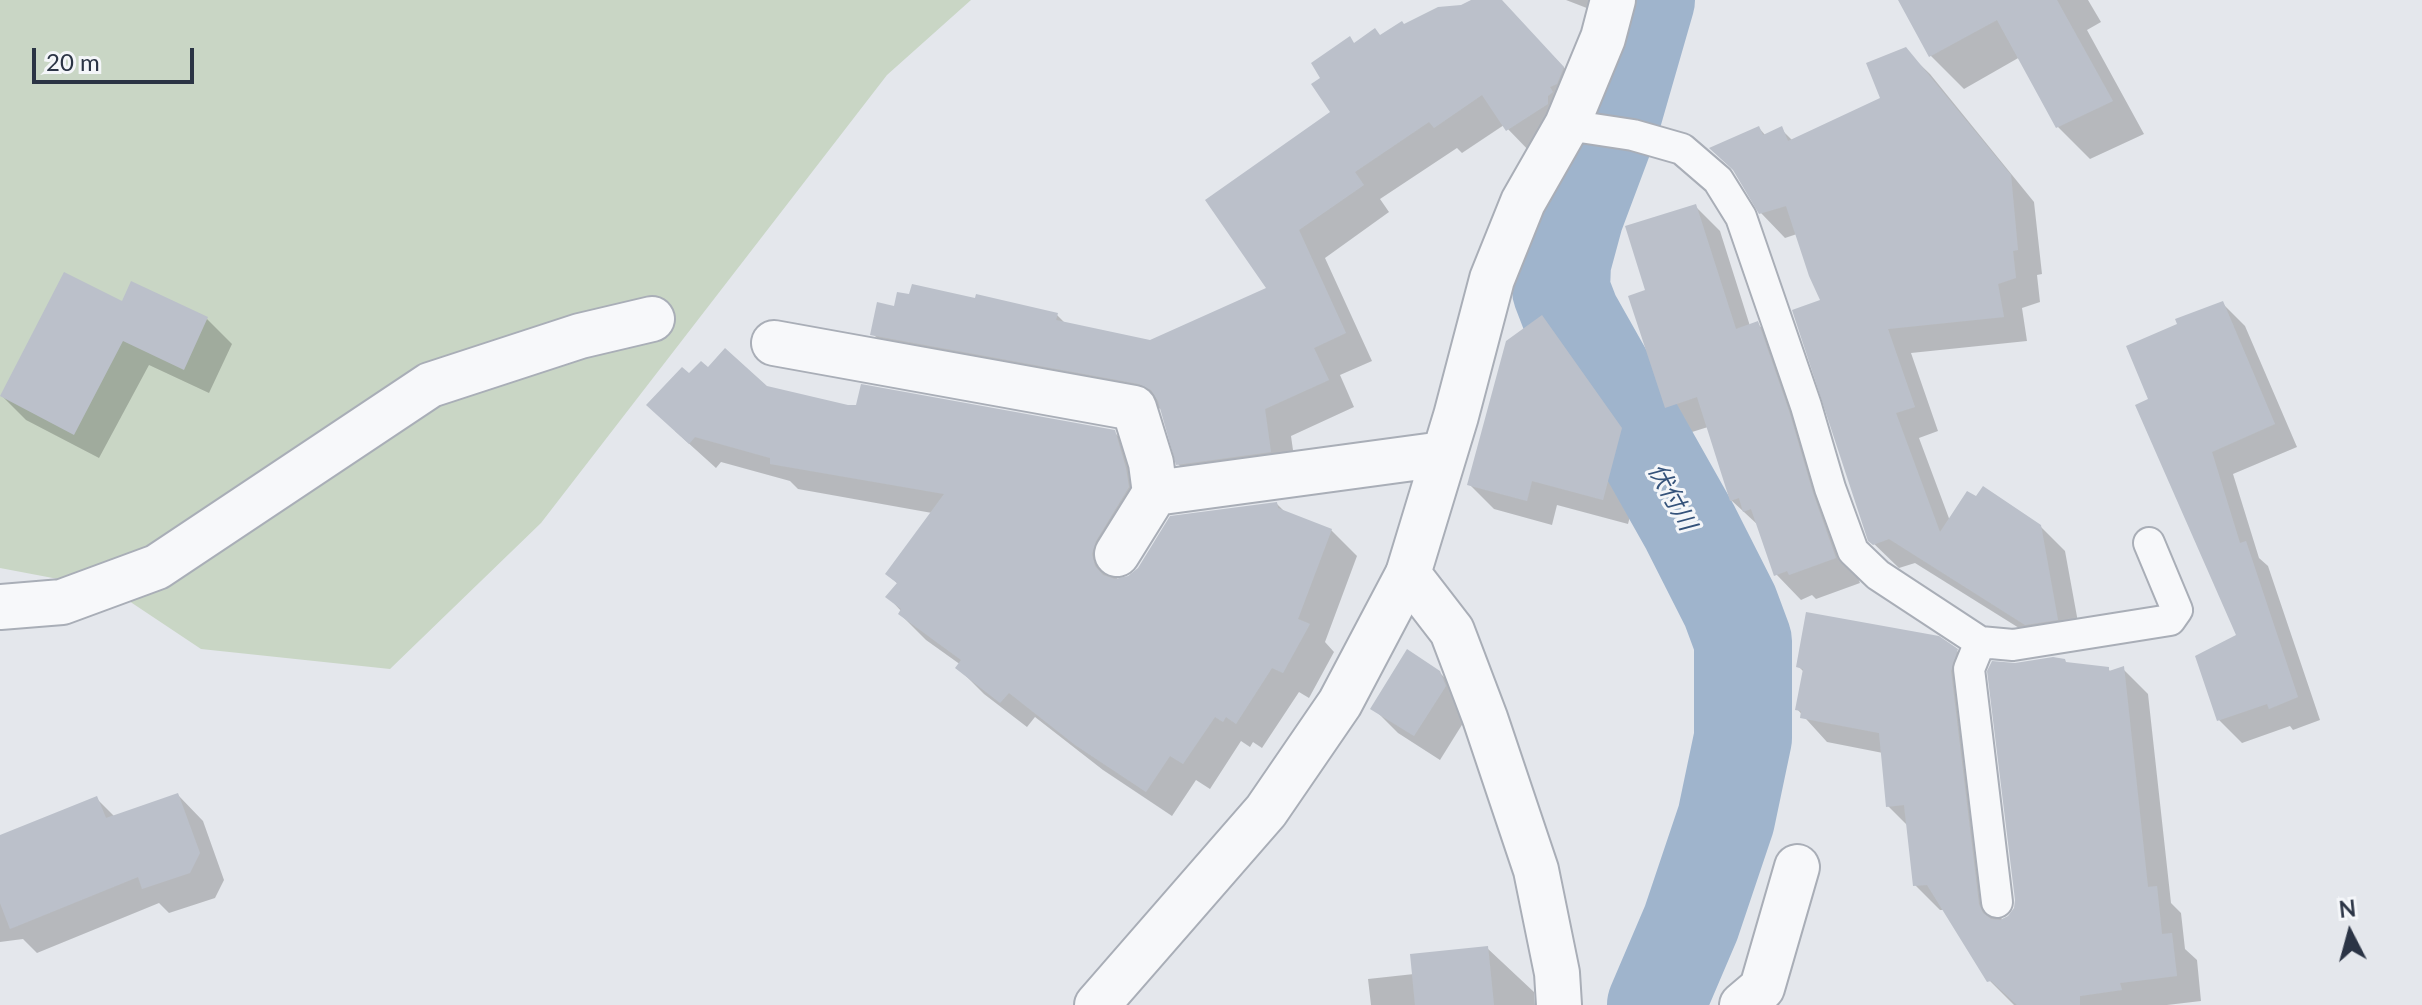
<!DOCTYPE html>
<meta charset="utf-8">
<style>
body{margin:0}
#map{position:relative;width:2422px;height:1005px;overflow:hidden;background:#e4e7ec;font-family:Lato,sans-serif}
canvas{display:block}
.north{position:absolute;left:2310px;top:893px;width:80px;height:80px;-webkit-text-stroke:6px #f4f6f9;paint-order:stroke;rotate:354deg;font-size:22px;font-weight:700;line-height:32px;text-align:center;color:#2b3445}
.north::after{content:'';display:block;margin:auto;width:28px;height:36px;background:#2b3445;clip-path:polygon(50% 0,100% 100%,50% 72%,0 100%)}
.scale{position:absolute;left:32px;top:48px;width:162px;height:36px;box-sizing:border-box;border:4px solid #2b3445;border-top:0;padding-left:10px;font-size:24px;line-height:28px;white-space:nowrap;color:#2b3445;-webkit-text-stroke:6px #f4f6f9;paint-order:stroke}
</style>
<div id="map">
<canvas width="2422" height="1005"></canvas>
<div class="north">N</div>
<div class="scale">20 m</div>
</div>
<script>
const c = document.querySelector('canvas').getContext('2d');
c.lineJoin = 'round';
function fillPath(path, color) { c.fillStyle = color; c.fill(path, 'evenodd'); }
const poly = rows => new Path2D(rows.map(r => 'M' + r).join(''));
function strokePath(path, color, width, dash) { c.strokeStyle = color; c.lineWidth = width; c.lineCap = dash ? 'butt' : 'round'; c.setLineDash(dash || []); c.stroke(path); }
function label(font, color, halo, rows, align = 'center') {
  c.font = font + ' Lato,"Noto Sans JP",sans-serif'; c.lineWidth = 6; c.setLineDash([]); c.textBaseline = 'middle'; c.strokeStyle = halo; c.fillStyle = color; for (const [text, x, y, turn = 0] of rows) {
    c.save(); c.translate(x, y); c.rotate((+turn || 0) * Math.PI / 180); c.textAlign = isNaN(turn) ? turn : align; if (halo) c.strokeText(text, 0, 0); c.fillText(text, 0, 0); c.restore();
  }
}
const green = poly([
 [0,0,971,0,887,75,541,523,390,669,201,649,111,589,0,568]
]);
const shadow = poly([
 [1475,0,1500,0,1590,95,1535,157,1504,125,1462,153,1457,148,1380,199,1389,212,1325,258,1372,361,1340,375,1354,407,1291,436,1297,478,1205,491,1178,464,1162,409,900,361,873,334,896,308,1057,315,1066,324,1150,342,1269,288,1355,44,1382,37,1404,26,1461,7],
 [1566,0,1617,0,1610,17],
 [1901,0,2088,0,2101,22,2087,30,2144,134,2090,159,2058,127,2020,57,1964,89,1931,56],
 [1905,50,1930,74,2034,202,2042,274,2037,275,2040,302,2022,308,2027,341,1911,353,1938,431,1919,438,1950,521,2040,526,2065,551,2082,644,2051,648,1915,563,1899,568,1870,540,1822,301,1797,234,1785,238,1761,213,1759,128,1766,136,1781,129,1793,141,1882,99],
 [1695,206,1720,231,1750,326,1757,323,1782,349,1837,520,1860,583,1816,599,1812,595,1801,600,1776,574,1758,525,1731,500,1708,427,1692,432,1667,407,1647,291],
 [132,284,207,319,232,344,209,393,149,365,99,458,26,420,1,395,122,304],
 [2222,303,2245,326,2297,447,2233,474,2259,558,2268,566,2320,720,2293,730,2290,726,2242,743,2219,720,2239,636,2151,400],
 [1542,317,1567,342,1646,455,1628,524,1557,505,1552,525,1494,509,1469,484],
 [708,370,766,388,847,407,1114,432,1140,458,1117,580,1129,578,1277,504,1287,514,1331,530,1357,556,1325,642,1334,652,1309,698,1299,692,1262,748,1253,742,1250,747,1241,741,1210,789,1196,780,1172,816,1103,770,1035,717,1027,727,984,694,958,668,961,665,926,640,900,614,902,612,888,597,898,584,887,574,932,513,798,489,790,481,721,462,716,468,675,431,690,376],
 [1956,650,1982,676,1975,697,2002,921,2010,917,2016,909,2067,664,2108,669,2111,672,2123,669,2148,694,2171,903,2181,913,2185,949,2197,960,2201,1001,2167,1005,2014,1005,1989,980,1945,910,1940,910,1915,885,1908,826,1888,806,1883,753,1827,742,1797,709,1804,672,1798,666],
 [1439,672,1465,698,1470,712,1440,760,1398,733,1373,708],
 [178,795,203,821,224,880,215,898,169,913,159,903,37,953,23,939,0,942,0,838,97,799,115,817],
 [1487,948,1534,992,1535,1005,1371,1005,1368,979,1414,974]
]);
const river = poly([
 [1646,0,1614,111,1575,215,1562,263,1561,290,1571,316,1690,527,1730,606,1743,641,1743,738,1726,819,1691,923,1656,1005]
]);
const building = poly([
 [1471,0,1502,0,1564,67,1557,84,1550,87,1553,92,1548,96,1548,104,1506,131,1482,95,1434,128,1429,122,1355,172,1364,185,1299,230,1346,333,1314,348,1329,380,1265,409,1271,452,1176,465,1158,401,1151,390,1139,384,870,335,877,302,894,306,897,292,909,294,912,284,975,298,976,294,1058,313,1056,320,1150,340,1266,288,1205,200,1330,112,1311,84,1320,78,1311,63,1350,36,1354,43,1375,28,1380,35,1402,21,1404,24,1438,7,1461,5],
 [1898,0,2057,0,2113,101,2056,128,1997,20,1929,57],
 [1906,47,2011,175,2018,250,2013,251,2016,278,1998,284,2004,317,1888,329,1915,407,1896,413,1940,532,1967,491,1976,496,1983,486,2041,525,2058,620,2025,625,1889,539,1873,545,1868,541,1792,310,1820,300,1809,276,1786,206,1759,214,1733,170,1709,148,1759,126,1763,135,1782,126,1788,141,1880,98,1866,63],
 [1696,204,1736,329,1758,321,1789,411,1813,493,1836,558,1789,575,1787,571,1774,576,1751,509,1743,512,1739,498,1730,501,1697,397,1665,408,1628,296,1645,290,1625,226],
 [64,272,122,301,131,281,208,317,184,370,123,341,74,435,0,396],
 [2223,301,2275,424,2212,452,2240,543,2246,541,2298,697,2269,709,2267,704,2217,721,2195,656,2236,635,2135,405,2148,399,2126,346,2177,324,2175,319],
 [1542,315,1622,428,1603,500,1532,481,1527,501,1467,485,1506,341],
 [725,348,767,386,848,405,856,405,861,384,1115,430,1126,468,1129,487,1096,541,1092,554,1095,566,1103,575,1115,579,1128,576,1138,568,1170,516,1277,502,1278,508,1332,529,1298,619,1310,624,1283,673,1272,668,1236,724,1226,717,1223,722,1215,717,1183,764,1170,756,1146,792,1075,745,1009,693,1000,703,955,668,961,660,898,614,901,609,885,597,897,583,885,574,944,494,770,464,770,458,695,437,689,444,646,405,682,367,689,373,701,361,708,367],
 [1806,612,1939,636,1958,649,1951,671,1979,904,1983,913,1991,919,2000,920,2008,916,2014,908,2015,900,1987,671,1992,661,2015,663,2053,657,2065,659,2066,662,2109,667,2109,671,2124,666,2148,887,2157,886,2162,934,2172,933,2177,976,2120,983,2122,990,2080,996,2080,1005,2017,1005,1991,981,1987,982,1927,885,1913,886,1904,805,1886,807,1879,733,1800,718,1801,711,1795,710,1803,669,1796,667],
 [1407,649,1440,671,1446,686,1414,736,1370,709],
 [178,793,200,853,190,873,142,889,138,877,10,929,0,903,0,835,97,796,106,818],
 [1488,946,1494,1005,1415,1005,1410,954]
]);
const service = poly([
 [1567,125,1633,135,1682,149,1718,180,1741,217,1806,406,1830,488,1853,551,1878,575,1980,642,2013,645,2170,620,2177,610,2149,543],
 [1980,642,1969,669,1997,902]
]);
const minor = poly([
 [774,343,1134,408,1151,463,1155,493,1443,454],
 [1117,554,1155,493],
 [0,607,62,602,157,567,430,385,580,336,652,319],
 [1559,1005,1557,973,1536,870,1485,718,1452,631,1408,574,1456,416,1492,279,1523,202,1567,125,1603,38,1613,0],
 [1742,1005,1762,988,1797,867]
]);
const tertiary = poly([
 [1097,1005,1266,811,1340,703,1408,574]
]);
const waterNames = [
 ["伏付川",1672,497,61]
];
fillPath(green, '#c9d6c5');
fillPath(shadow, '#0003');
strokePath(river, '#9fb4cc', 98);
fillPath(building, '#bbc0ca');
strokePath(service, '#a9aeb7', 34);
strokePath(minor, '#a9aeb7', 48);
strokePath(tertiary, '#a9aeb7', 48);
strokePath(service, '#f7f8fa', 30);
strokePath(minor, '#f7f8fa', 44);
strokePath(tertiary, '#f7f8fa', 44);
label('italic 24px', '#34527a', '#f4f6f9', waterNames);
</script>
